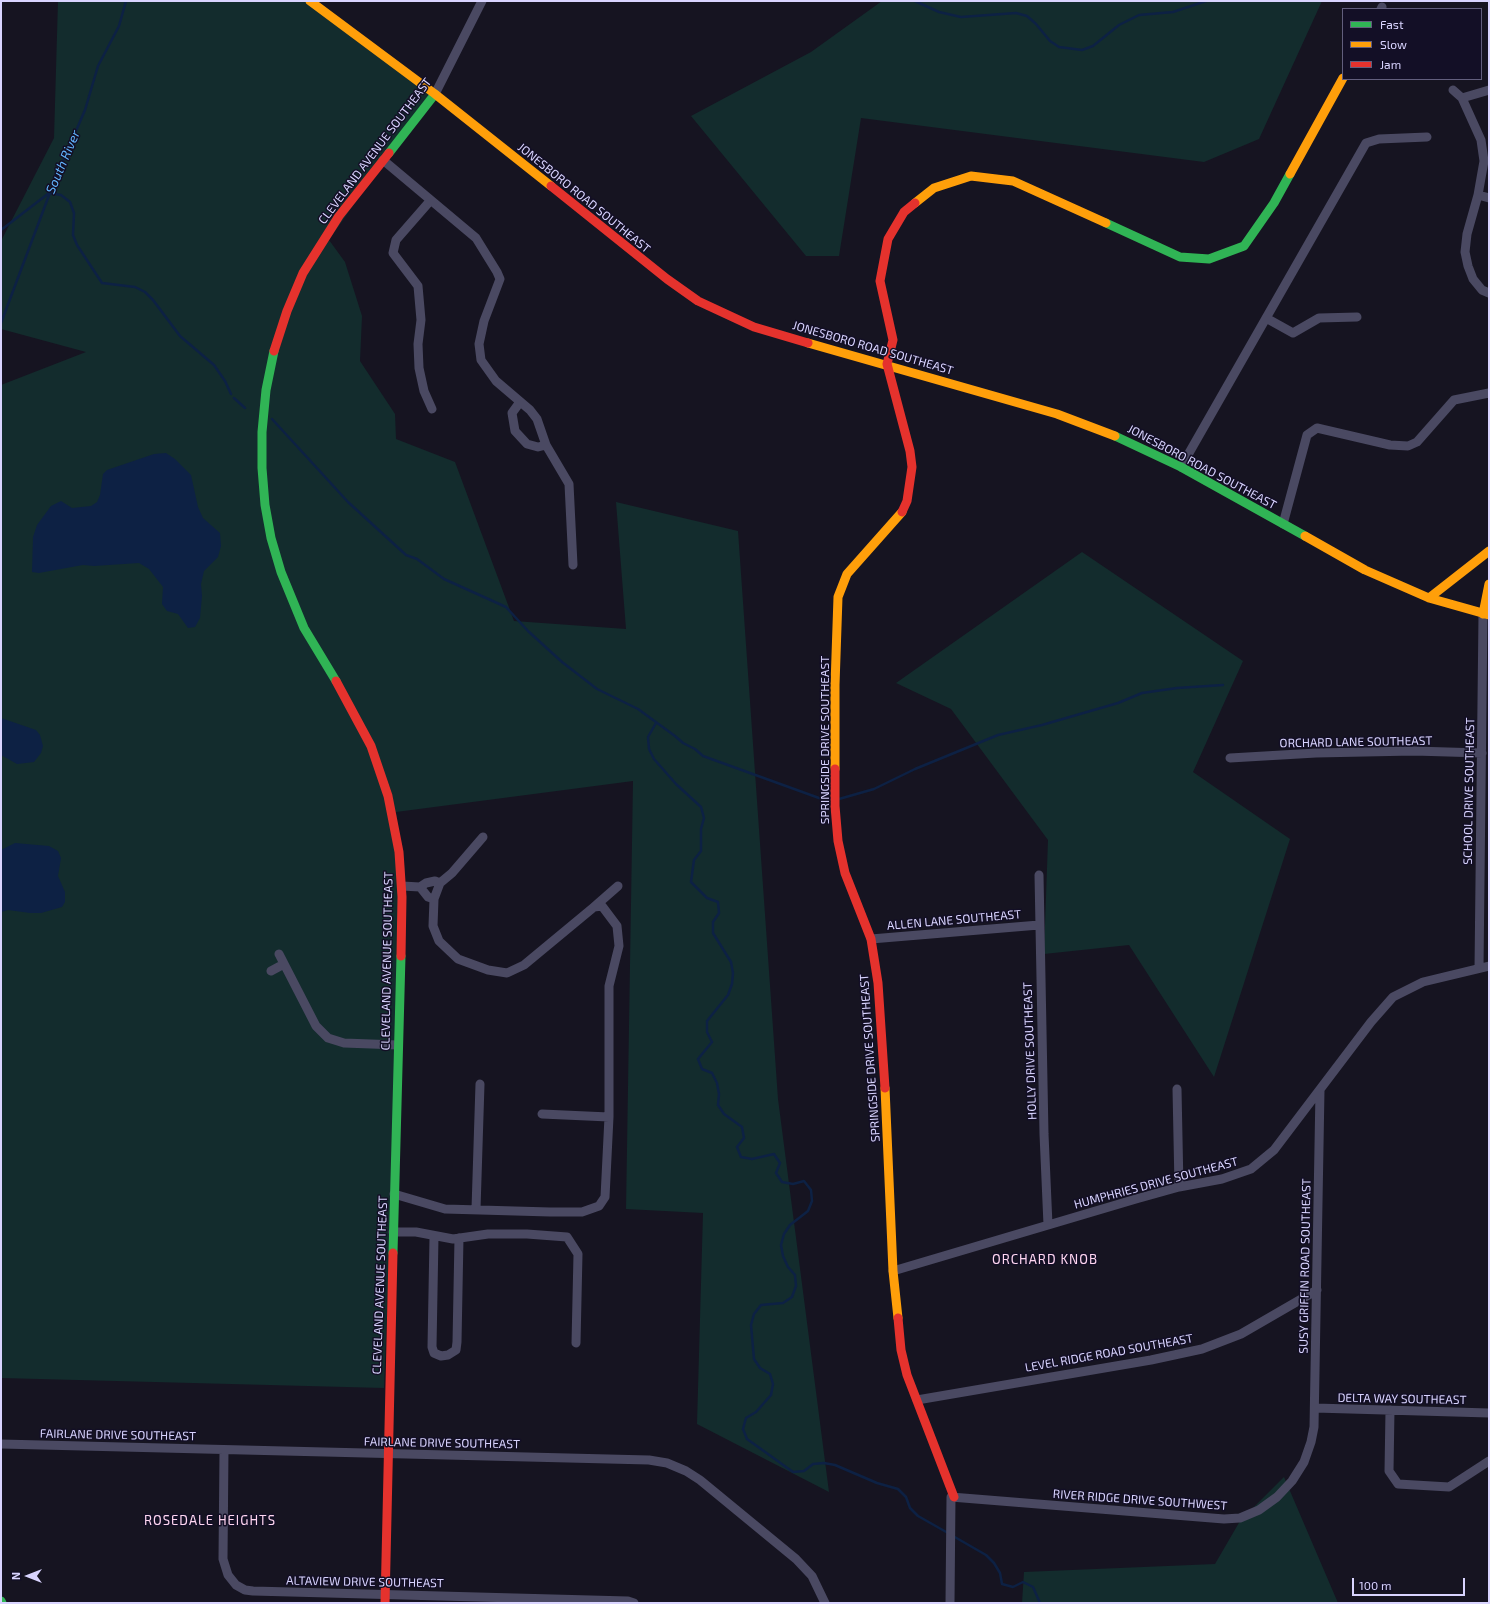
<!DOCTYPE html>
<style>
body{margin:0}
#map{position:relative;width:1490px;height:1604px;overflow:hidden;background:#161421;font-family:"Exo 2",sans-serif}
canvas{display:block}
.frame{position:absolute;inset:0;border:2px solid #d9d4ff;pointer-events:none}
.legend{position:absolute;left:1342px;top:8px;width:140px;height:72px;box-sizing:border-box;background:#130f26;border:1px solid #625e7d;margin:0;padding:5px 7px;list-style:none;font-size:12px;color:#d9d4ff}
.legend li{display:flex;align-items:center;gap:8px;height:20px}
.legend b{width:20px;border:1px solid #625e7d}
.north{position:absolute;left:8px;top:1556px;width:40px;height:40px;-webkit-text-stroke:3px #130f26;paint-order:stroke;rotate:270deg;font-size:11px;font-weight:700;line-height:16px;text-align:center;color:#d9d4ff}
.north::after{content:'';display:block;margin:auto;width:14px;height:18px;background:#d9d4ff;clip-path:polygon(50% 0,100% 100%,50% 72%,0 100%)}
.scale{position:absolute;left:1352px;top:1578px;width:113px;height:18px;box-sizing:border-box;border:2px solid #d9d4ff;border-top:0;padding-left:5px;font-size:12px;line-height:14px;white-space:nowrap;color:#d9d4ff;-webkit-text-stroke:3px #130f26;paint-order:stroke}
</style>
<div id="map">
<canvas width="1490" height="1604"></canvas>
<div class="frame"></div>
<ul class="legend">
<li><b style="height:5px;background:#30b455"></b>Fast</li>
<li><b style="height:5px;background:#ff9f0a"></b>Slow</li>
<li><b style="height:5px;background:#e5322d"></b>Jam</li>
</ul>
<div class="north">N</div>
<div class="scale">100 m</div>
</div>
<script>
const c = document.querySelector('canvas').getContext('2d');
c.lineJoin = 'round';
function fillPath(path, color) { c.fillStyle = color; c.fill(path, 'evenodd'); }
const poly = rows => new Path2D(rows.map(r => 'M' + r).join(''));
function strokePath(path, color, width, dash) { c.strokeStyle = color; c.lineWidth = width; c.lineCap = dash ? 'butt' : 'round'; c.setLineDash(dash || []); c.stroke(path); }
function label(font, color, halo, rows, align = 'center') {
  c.font = font + ' "Exo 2",sans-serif'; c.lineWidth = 3; c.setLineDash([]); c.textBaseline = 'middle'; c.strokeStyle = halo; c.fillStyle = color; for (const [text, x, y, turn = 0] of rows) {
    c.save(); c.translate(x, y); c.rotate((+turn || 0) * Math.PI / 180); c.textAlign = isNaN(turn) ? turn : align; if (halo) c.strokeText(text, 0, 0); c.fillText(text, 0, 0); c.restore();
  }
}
const green = poly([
 [58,1,310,1,433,91,329,240,345,262,362,316,360,361,395,414,396,439,455,462,514,621,626,629,616,502,738,531,778,1099,829,1492,697,1424,703,1213,626,1209,633,781,396,812,405,871,384,1388,1,1378,1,385,86,352,1,329,1,241,54,138],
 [882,1,1322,1,1259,139,1204,162,861,118,839,256,806,256,691,116,811,52],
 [1082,552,1243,661,1193,772,1290,839,1214,1077,1129,945,1044,954,1048,840,951,709,896,683],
 [1284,1477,1338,1603,1022,1603,1024,1572,1215,1564,1240,1521]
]);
const water = poly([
 [166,453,175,459,191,475,198,507,203,518,220,533,221,546,218,557,204,571,201,584,202,596,200,618,195,627,188,628,178,614,167,611,162,604,163,587,149,569,139,563,94,566,83,565,39,573,32,572,33,537,37,525,51,506,61,501,72,508,91,506,97,502,100,495,103,474,107,470,154,454],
 [1,718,36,730,40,735,43,746,41,753,34,762,17,764,1,755],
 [15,843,49,846,58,851,61,858,58,876,65,892,65,902,62,907,41,913,30,913,8,910,1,912,1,850]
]);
const stream = poly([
 [915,1,939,12,961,17,1016,13,1027,16,1036,24,1050,41,1059,47,1082,50,1093,46,1119,25,1139,15,1173,12,1206,1],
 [1,230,49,193,61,195,70,202,74,213,73,235,77,245,102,283,135,287,145,292,153,300,180,336,214,365,225,381,231,394],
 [1,323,54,182,85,110,98,66,119,26,126,1],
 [234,398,245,408],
 [272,419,348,502,406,555,417,559,444,579,506,607,528,631,562,662,597,689,638,709,675,736,683,743,695,749,703,756,819,798,830,799],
 [656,723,648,737,649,749,654,759,676,784,701,807,704,818,701,829,701,851,694,860,691,882,707,898,718,902,719,913,713,922,713,933,731,962,733,973,732,984,728,995,707,1021,707,1032,712,1042,698,1059,702,1069,712,1073,717,1083,719,1094,718,1105,724,1114,742,1127,744,1138,737,1147,741,1157,752,1159,774,1154,780,1163,776,1173,782,1182,793,1184,804,1181,811,1190,812,1201,808,1211,790,1225,784,1234,781,1245,783,1256,788,1267,795,1275,796,1286,792,1297,783,1303,761,1305,754,1314,751,1325,754,1359,760,1368,770,1374,773,1384,771,1395,756,1412,746,1418,743,1429,747,1439,793,1472,804,1471,813,1464,824,1463,835,1465,877,1483,898,1489,906,1497,910,1508,918,1516,948,1533],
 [839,799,874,789,915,769,998,735,1042,725,1118,703,1142,693,1177,688,1223,685],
 [953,1536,986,1555,994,1563,1000,1573,1002,1584,1013,1587,1023,1582,1033,1587,1040,1603]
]);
const street = poly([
 [1381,9,1382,7],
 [1453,90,1462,98,1481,140,1484,161,1478,195,1467,234,1465,252,1468,266,1473,279,1482,290,1489,293],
 [435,94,482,1],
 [1462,98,1489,90],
 [383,160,476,238,497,272,500,279,484,321,479,344,481,360,496,381,530,410,537,419,546,445,569,484,573,565],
 [1478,195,1489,198],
 [430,201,396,240,393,253,418,286,421,320,418,344,419,368,424,391,432,409],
 [1266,318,1293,333,1319,318,1357,317],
 [520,402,512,413,515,431,527,444,538,447,546,445],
 [1181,467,1366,143,1379,139,1427,137],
 [1283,524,1307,435,1317,428,1390,445,1408,446,1417,442,1454,400,1489,393],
 [1230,758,1316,753,1414,751,1482,753],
 [1039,875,1044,1134,1048,1225],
 [402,886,420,887,426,883,435,881,440,883],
 [420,887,428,897,434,899],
 [594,907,618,886],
 [871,939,1039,925],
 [279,954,316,1026,328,1038,344,1043,398,1045],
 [1479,968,1483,614],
 [271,971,284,964],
 [1177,1089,1179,1187],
 [542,1114,609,1117],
 [394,1194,445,1209,550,1212,582,1212,599,1206,605,1197,609,1117,609,986,619,946,617,926,602,906,594,907,524,965,507,973,488,970,458,959,439,941,433,926,434,899,440,883,452,873,483,837],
 [476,1209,480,1084],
 [393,1232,416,1232,453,1239,488,1234,527,1234,567,1237,578,1254,576,1343],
 [434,1237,432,1347,434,1353,441,1356,448,1355,456,1350,457,1342,459,1238],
 [893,1271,1136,1199,1179,1187,1222,1179,1251,1169,1274,1150,1371,1022,1393,997,1423,982,1489,966],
 [917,1400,1151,1360,1202,1349,1241,1334,1317,1290],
 [1315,1408,1489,1413],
 [1390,1410,1389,1471,1398,1484,1449,1487,1489,1461],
 [1,1444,649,1460,667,1463,686,1471,700,1480,796,1559,812,1576,825,1603],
 [224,1450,223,1559,228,1575,236,1585,245,1590,253,1591,628,1601,634,1603],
 [950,1603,951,1497,1224,1519,1240,1518,1259,1510,1277,1497,1292,1481,1304,1462,1311,1442,1314,1427,1320,1090]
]);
const fast = poly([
 [389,153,435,94],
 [1106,223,1180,257,1209,259,1244,246,1274,203,1290,174],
 [274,351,266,390,262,432,262,468,265,505,271,538,281,572,304,628,336,681],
 [1115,436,1181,467,1305,536],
 [393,1253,401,956],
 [1,1601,2,1603]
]);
const slow = poly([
 [310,1,435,94,551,186],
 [1290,174,1343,78],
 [915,203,934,188,971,176,1013,181,1106,223],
 [808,343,1057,414,1115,436],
 [1305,536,1365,570,1429,598,1489,615],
 [1429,598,1489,551],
 [1483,614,1489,584],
 [835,769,835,685,838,597,847,574,902,512],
 [885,1088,893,1271,898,1318]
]);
const jam = poly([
 [551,186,667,279,698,301,754,327,808,343],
 [274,351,287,311,303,273,339,216,389,153],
 [902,512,907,501,912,467,910,451,887,364,893,340,880,281,888,239,904,212,915,203],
 [336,681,371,746,388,796,399,852,402,897,401,956],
 [835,769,835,806,838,841,845,873,871,939,878,983,885,1088],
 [898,1318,901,1350,907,1375,954,1497],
 [385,1603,393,1253]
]);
const streetNames = [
 ["CLEVELAND AVENUE SOUTHEAST",375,151,-53],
 ["JONESBORO ROAD SOUTHEAST",584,198,39],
 ["JONESBORO ROAD SOUTHEAST",873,348,16],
 ["JONESBORO ROAD SOUTHEAST",1202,467,28],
 ["SPRINGSIDE DRIVE SOUTHEAST",825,740,-90],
 ["ORCHARD LANE SOUTHEAST",1356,742,-1],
 ["SCHOOL DRIVE SOUTHEAST",1469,791,-89],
 ["ALLEN LANE SOUTHEAST",954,920,-5],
 ["CLEVELAND AVENUE SOUTHEAST",387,961,-89],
 ["HOLLY DRIVE SOUTHEAST",1030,1051,-92],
 ["SPRINGSIDE DRIVE SOUTHEAST",870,1058,-94],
 ["HUMPHRIES DRIVE SOUTHEAST",1156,1183,-15],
 ["SUSY GRIFFIN ROAD SOUTHEAST",1305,1266,-89],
 ["CLEVELAND AVENUE SOUTHEAST",380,1285,-88],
 ["LEVEL RIDGE ROAD SOUTHEAST",1109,1353,-10],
 ["DELTA WAY SOUTHEAST",1402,1399,1],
 ["FAIRLANE DRIVE SOUTHEAST",118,1435,1],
 ["FAIRLANE DRIVE SOUTHEAST",442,1443,1],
 ["RIVER RIDGE DRIVE SOUTHWEST",1140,1500,4],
 ["ALTAVIEW DRIVE SOUTHEAST",365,1582,1]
];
const waterNames = [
 ["South River",63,162,-67]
];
const neighbourhoodNames = [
 ["ORCHARD KNOB",1045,1260],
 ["ROSEDALE HEIGHTS",210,1521]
];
fillPath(green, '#132c2d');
fillPath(water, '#0d2144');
strokePath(stream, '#0d2144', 2.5);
strokePath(street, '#4a4962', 9);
strokePath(fast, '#30b455', 9);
strokePath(slow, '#ff9f0a', 9);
strokePath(jam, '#e5322d', 9);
label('12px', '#d9d4ff', '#130f26', streetNames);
label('italic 13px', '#62b6ff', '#130f26', waterNames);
c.letterSpacing = '1px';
label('13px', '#ffd6f0', '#130f26', neighbourhoodNames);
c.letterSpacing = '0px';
</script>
